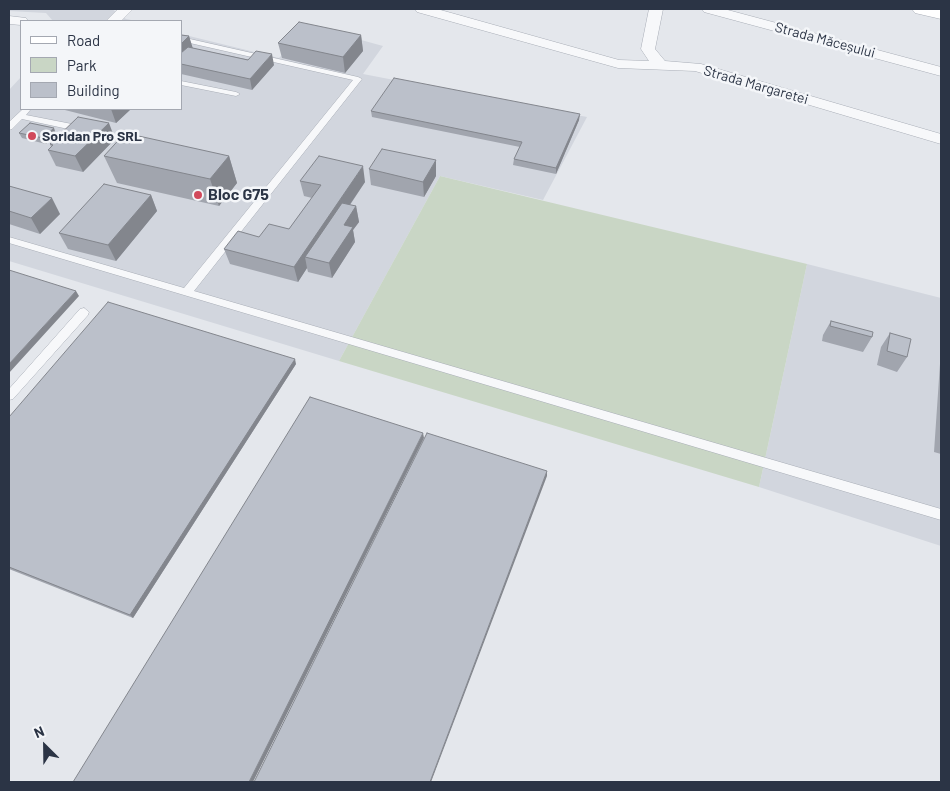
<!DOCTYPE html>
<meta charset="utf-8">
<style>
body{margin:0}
#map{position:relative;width:950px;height:791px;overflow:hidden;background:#e4e7ec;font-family:Barlow,sans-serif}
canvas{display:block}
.frame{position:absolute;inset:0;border:10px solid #2b3445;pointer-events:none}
.legend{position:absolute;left:20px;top:20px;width:162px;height:90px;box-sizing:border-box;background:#f4f6f9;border:1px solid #a4a8b1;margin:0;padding:6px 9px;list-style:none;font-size:15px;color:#2b3445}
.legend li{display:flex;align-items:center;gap:10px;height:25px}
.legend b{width:25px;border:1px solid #a4a8b1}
.north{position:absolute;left:20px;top:721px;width:50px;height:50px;-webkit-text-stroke:4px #f4f6f9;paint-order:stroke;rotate:337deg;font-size:14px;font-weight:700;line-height:20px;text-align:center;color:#2b3445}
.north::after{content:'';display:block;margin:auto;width:18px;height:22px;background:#2b3445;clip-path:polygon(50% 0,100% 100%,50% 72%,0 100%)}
</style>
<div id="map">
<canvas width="950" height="791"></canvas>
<div class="frame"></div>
<ul class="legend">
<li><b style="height:6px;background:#fff"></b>Road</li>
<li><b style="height:14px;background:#c9d6c5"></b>Park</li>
<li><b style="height:14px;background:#bbc0ca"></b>Building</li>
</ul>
<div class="north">N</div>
</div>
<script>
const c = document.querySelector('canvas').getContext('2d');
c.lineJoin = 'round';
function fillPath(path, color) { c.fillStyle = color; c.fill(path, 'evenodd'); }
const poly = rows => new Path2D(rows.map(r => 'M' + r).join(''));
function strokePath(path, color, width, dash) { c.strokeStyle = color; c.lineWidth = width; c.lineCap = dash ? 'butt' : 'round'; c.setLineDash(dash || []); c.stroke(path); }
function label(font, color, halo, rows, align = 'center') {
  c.font = font + ' Barlow,sans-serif'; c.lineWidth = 5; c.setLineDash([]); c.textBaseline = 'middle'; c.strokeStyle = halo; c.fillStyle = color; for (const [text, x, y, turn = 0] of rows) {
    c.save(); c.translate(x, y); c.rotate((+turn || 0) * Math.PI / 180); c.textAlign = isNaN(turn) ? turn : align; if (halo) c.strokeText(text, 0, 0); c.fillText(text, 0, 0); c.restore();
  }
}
const built = poly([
 [9,9,112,9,126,19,136,21,53,21,46,13,9,11],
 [310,26,383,46,363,74,587,117,543,200,440,176,339,361,9,261,9,90,21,77,21,109,181,109,181,34,279,58],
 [807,264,941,298,941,546,759,487]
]);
const green = poly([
 [440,176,807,264,759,487,339,361]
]);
const lane = poly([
 [181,37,358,77,362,79,194,291,941,509,941,520,9,243,9,237,184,288,353,80,181,41,181,37],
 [181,81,236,92,240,94,236,96,181,85,181,81],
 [23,109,31,109,26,115,82,126,86,129,82,132,22,119,12,129,9,130,9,122,23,109],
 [100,131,138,140,139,142,135,145,97,136,97,132,100,131],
 [84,308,89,312,88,315,13,399,9,400,9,389,80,309,84,308]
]);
const street = poly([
 [118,9,133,9,121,21,106,21,118,9],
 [415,9,437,9,619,60,649,61,641,49,649,9,663,9,655,49,665,61,701,64,941,134,941,144,695,71,618,68,417,12,415,9],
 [702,9,724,9,941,67,941,76,704,12,702,9],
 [9,16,26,18,28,21,21,21,21,25,9,24,9,16]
]);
const secondary = poly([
 [912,9,941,9,941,19,915,13,912,9]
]);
const wall = poly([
 [181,35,189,36,192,48,274,65,252,90,181,74],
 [361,35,363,51,345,73,282,58,278,43],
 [61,109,131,109,116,123],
 [371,111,579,120,556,174,513,165,514,159,520,147,372,117],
 [19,133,56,134,46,144,22,138],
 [115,139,83,172,56,166,48,150,51,147,50,144],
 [104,156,229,156,237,183,219,206,117,183],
 [369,169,436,176,424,197,371,185],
 [300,181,365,182,350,205,356,206,359,222,353,230,355,242,332,278,308,272,307,268,298,282,230,264,224,249,259,237,289,229,312,198,304,196],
 [9,186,60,214,40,234,9,224],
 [151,195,157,211,116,261,68,249,59,233],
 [831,321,872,337,863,352,822,341,823,335],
 [890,333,907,357,897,372,877,365,881,347],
 [941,349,941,454,934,452],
 [296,364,133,618,9,569,9,417]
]);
const shadedWall = poly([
 [361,35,363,51,345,73,343,57],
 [189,36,194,52,181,64,181,44],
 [272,54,274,65,252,90,250,79],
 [111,109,131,109,116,123],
 [580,114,579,120,556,174,556,168],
 [109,123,115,139,83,172,75,156],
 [54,128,56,134,46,144,43,138],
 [229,156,237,183,219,206,210,179],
 [436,160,436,176,424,197,423,182],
 [363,166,365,182,313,259,305,257,307,268,298,282,294,267],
 [151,195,157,211,116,261,108,245],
 [52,198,60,214,40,234,31,218],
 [356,206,359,222,353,230,355,242,332,278,329,263,344,225],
 [76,291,79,296,9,373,9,364],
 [295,359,296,364,133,618,130,615],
 [423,433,424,438,253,782,249,782],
 [547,471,547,476,431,782,430,782]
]);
const building = poly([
 [299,22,361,35,343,57,278,43,299,22],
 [181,35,189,36,181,44,181,35],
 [188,47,248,60,256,51,272,54,250,79,181,64,181,53,188,47],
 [394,78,580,114,556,168,514,159,522,142,371,111,394,78],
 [78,117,109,123,75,156,48,150,53,145,50,144,78,117],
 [30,123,54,128,43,138,19,133,30,123],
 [125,133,229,156,210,179,104,156,125,133],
 [382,149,436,160,423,182,369,169,382,149],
 [319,156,363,166,294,267,224,249,238,231,259,237,269,224,289,229,321,185,300,181,319,156],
 [104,184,151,195,108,245,59,233,104,184],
 [9,186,52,198,31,218,9,211,9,186],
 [342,203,356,206,344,225,353,227,329,263,305,257,342,203],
 [9,270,76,291,9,364,9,270],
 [108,302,295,359,130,615,9,567,9,417,108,302],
 [831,321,873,332,872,337,830,326,831,321],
 [890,333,911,339,907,357,887,351,890,333],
 [310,397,423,433,249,782,73,782,310,397],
 [427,433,547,471,430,782,254,782,427,433]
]);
const markers = [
 [32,136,5,"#d1495b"],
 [198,195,5,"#d1495b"]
];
const farStreetnames = [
 ["Strada Măceșului",825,40,15],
 ["Strada Margaretei",756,85,16]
];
const farPoinames = [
 ["Soridan Pro SRL",42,136]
];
const poiNames = [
 ["Bloc G75",208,195]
];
fillPath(built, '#d2d6de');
fillPath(green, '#c9d6c5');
strokePath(lane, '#a9aeb7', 1);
strokePath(street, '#a9aeb7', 1);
strokePath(secondary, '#a9aeb7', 1);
fillPath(lane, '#f7f8fa');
fillPath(street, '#f7f8fa');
fillPath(secondary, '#fff');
fillPath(wall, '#a1a5ae');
fillPath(shadedWall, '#83868d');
fillPath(building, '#bbc0ca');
strokePath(building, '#83868d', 1);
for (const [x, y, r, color] of markers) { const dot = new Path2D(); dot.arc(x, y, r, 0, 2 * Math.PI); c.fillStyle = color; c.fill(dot); strokePath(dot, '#f4f6f9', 2); }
label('14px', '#2b3445', '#f4f6f9', farStreetnames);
label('bold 14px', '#2b3445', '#f4f6f9', farPoinames, 'left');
label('bold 16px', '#2b3445', '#f4f6f9', poiNames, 'left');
</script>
